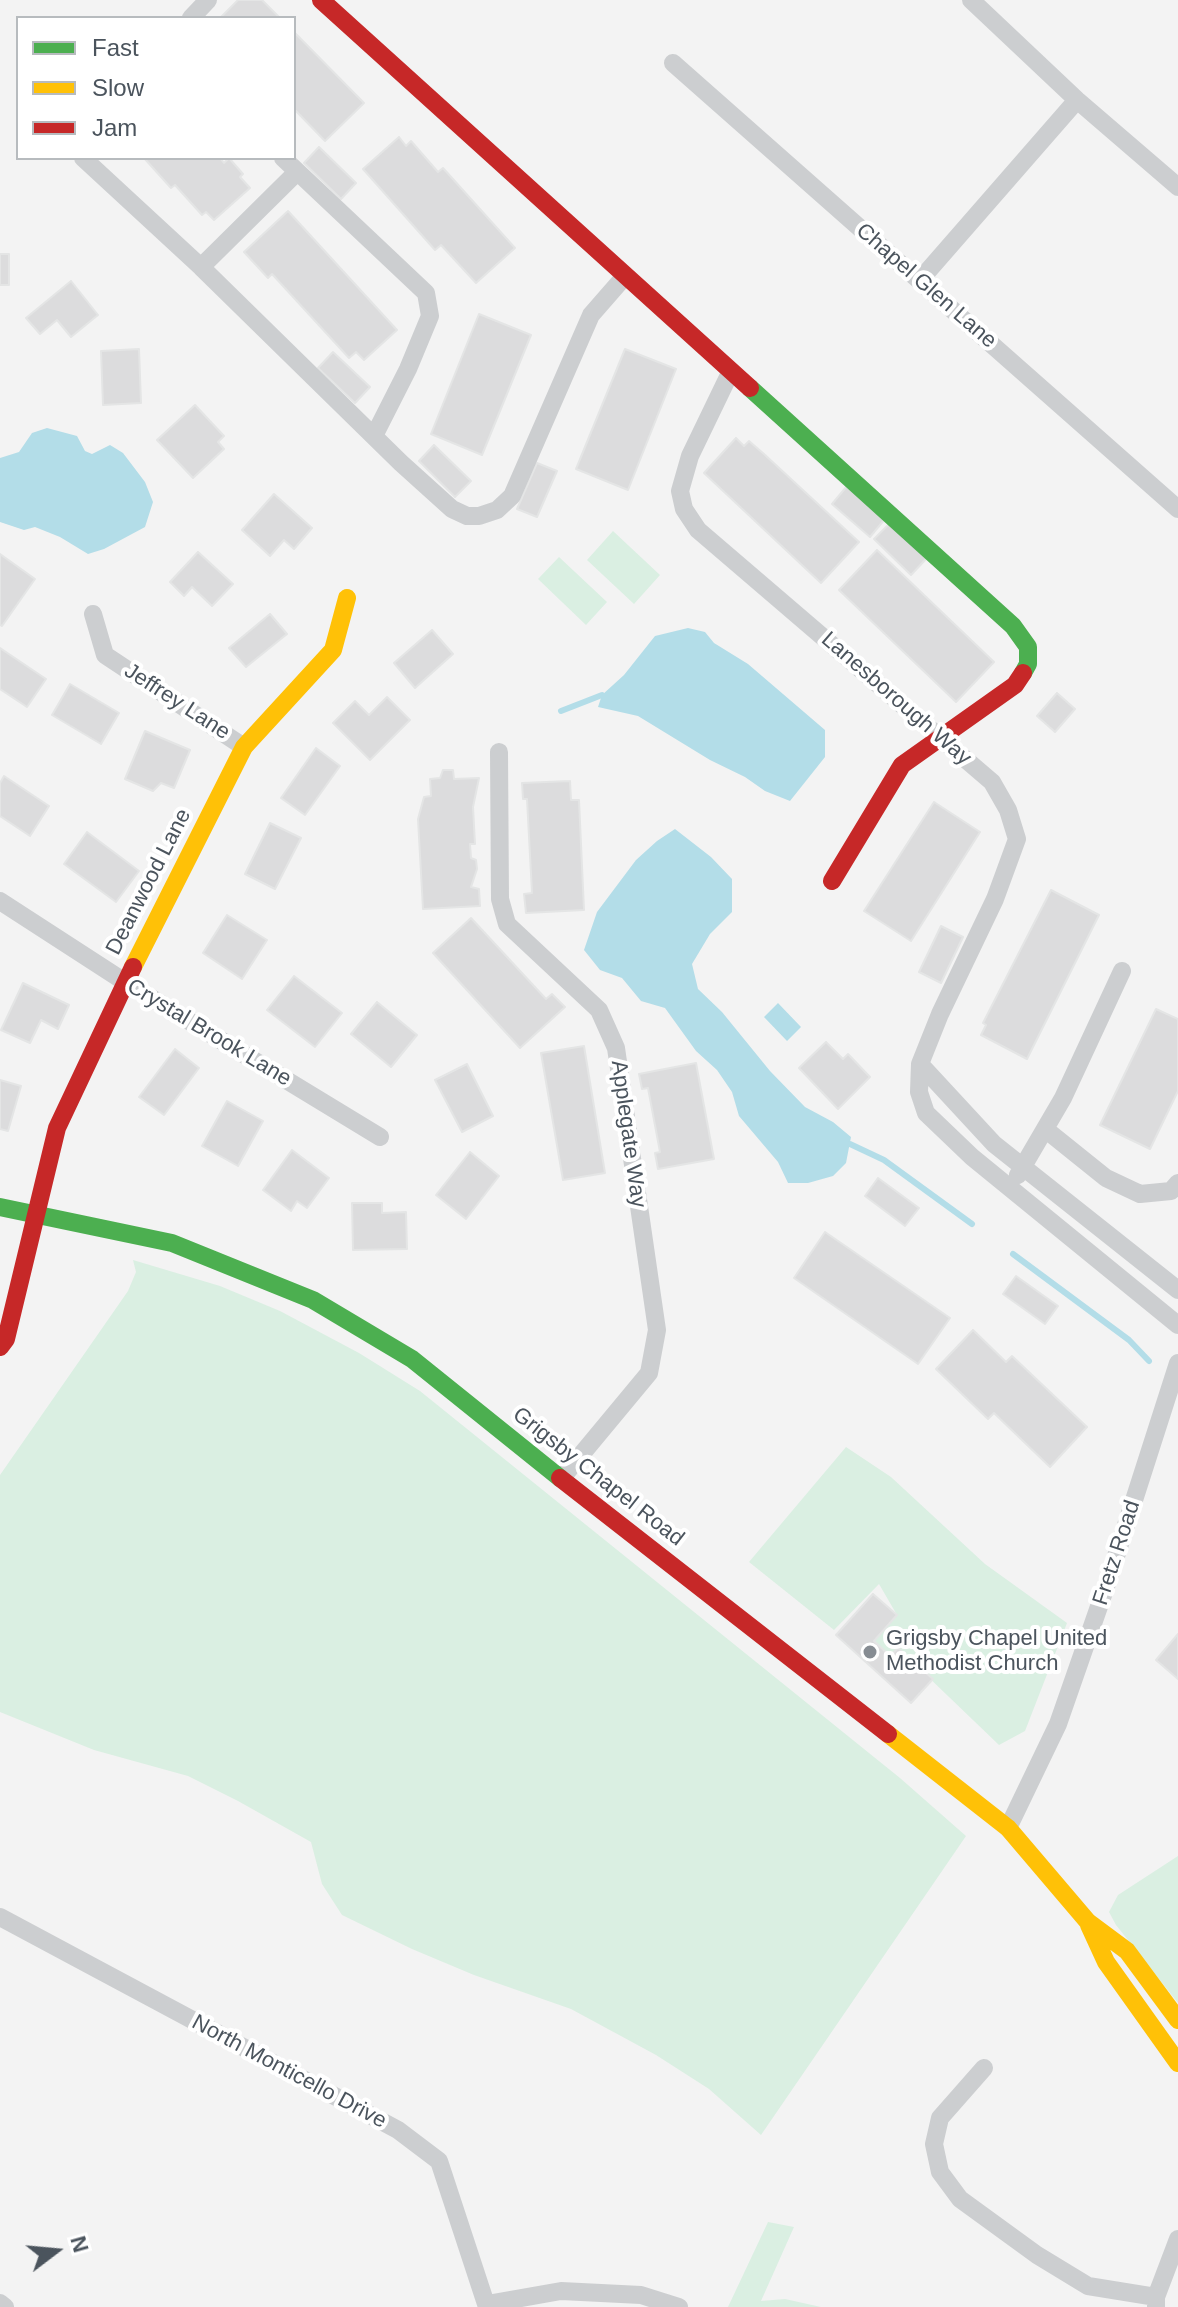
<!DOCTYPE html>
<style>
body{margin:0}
#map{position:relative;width:1178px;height:2307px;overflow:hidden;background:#f3f3f3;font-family:Arial,sans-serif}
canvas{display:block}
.legend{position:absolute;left:16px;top:16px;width:280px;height:144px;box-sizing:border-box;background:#fff;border:2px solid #b7bbbe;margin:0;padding:10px 14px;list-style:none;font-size:24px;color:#4b545d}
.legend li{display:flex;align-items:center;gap:16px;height:40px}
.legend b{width:40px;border:2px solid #b7bbbe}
.north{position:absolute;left:16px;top:2211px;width:80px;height:80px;-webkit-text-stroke:6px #fff;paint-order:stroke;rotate:74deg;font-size:22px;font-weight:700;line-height:32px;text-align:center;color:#4b545d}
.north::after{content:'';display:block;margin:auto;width:28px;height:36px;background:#4b545d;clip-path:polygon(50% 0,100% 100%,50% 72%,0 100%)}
</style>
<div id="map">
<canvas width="1178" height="2307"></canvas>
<ul class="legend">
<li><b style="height:10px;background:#4caf50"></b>Fast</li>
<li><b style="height:10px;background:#ffc107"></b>Slow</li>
<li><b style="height:10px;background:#c62828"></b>Jam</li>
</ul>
<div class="north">N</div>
</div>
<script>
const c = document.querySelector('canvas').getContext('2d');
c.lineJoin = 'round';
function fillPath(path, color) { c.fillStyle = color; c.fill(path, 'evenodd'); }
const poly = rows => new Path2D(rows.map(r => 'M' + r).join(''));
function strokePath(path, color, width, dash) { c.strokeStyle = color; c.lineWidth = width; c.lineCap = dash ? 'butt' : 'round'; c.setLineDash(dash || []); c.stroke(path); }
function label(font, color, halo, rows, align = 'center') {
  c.font = font + ' Arial,sans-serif'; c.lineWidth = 8; c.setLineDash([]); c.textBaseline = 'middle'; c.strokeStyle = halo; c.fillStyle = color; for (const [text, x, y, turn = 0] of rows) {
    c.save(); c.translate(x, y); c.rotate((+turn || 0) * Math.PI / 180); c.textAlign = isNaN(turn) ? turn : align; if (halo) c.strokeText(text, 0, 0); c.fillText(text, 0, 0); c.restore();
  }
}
const green = poly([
 [613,531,660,575,634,604,587,560],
 [559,557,607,602,586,625,538,579],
 [133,1260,220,1286,280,1311,359,1353,420,1391,900,1778,966,1836,761,2135,709,2089,656,2055,571,2009,474,1975,412,1949,342,1915,322,1884,311,1842,238,1801,188,1776,94,1750,0,1712,0,1475,128,1291,136,1272],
 [846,1447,891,1477,985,1564,1067,1623,1025,1731,999,1745,898,1648,890,1656,874,1641,897,1615,879,1584,834,1630,749,1562],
 [1178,1856,1178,2003,1116,1925,1109,1912,1118,1895],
 [768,2222,794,2227,761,2301,785,2299,821,2307,728,2307]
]);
const water = poly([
 [47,428,77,436,85,451,92,454,110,445,123,453,145,482,153,502,145,527,104,549,88,554,60,537,35,527,24,530,0,522,0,458,19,452,32,433],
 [688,628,705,632,714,643,748,664,825,730,825,757,790,801,765,791,745,777,710,760,638,716,598,707,602,695,624,675,655,636],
 [675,829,711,857,732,879,732,912,710,934,692,964,698,989,722,1012,770,1071,805,1107,833,1122,851,1137,846,1163,833,1176,808,1183,788,1183,778,1162,739,1116,732,1092,717,1070,696,1051,665,1008,641,1001,622,978,600,970,584,950,597,912,636,860,657,841],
 [778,1003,801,1027,787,1041,764,1017]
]);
const stream = poly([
 [561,711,602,695],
 [850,1144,884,1160,972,1224],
 [1013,1254,1129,1340,1149,1361]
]);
const building = poly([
 [238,0,262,0,280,18,220,18,238,0],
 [294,32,364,103,325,141,294,109,294,32],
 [399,137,406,146,411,141,438,172,443,168,515,248,476,283,441,245,435,250,363,169,399,137],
 [319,147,356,183,341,199,304,163,319,147],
 [144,158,220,158,224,163,229,158,243,174,240,177,250,188,214,220,206,212,202,215,175,185,171,188,144,158],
 [288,211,397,330,364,360,356,352,349,358,272,274,268,278,244,252,288,211],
 [0,254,9,254,9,285,0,285,0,254],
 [71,281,98,315,71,337,57,320,40,334,26,318,71,281],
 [479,314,531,335,482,455,431,434,479,314],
 [139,349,141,403,103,405,101,351,139,349],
 [625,349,676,369,628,490,576,469,625,349],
 [333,352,370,387,355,403,318,368,333,352],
 [195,405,224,436,218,442,224,449,193,478,157,440,195,405],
 [736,438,744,446,749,441,764,454,859,542,821,583,704,473,736,438],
 [434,445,471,481,455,497,419,461,434,445],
 [537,463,557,471,537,517,517,509,537,463],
 [847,486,885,519,870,537,832,504,847,486],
 [274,494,312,528,294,549,284,540,270,556,242,530,274,494],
 [890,523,927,558,911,575,874,539,890,523],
 [877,550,994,662,956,702,839,590,877,550],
 [198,552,233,584,212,606,192,587,184,596,170,582,198,552],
 [0,554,35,579,2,626,0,625,0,554],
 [270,614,287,634,246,667,229,648,270,614],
 [432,630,453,654,415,688,394,663,432,630],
 [0,648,46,679,27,707,0,689,0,648],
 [70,684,119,713,101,744,52,715,70,684],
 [1057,693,1075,709,1055,732,1037,716,1057,693],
 [387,697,410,720,370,760,333,723,355,701,369,715,387,697],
 [145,731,190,750,174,788,161,783,153,791,125,779,145,731],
 [316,748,340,766,305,815,281,798,316,748],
 [443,770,453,770,454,779,479,778,473,807,475,844,470,844,471,858,476,860,477,869,471,887,479,889,480,906,423,909,418,819,424,797,431,796,430,779,440,778,443,770],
 [4,776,49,806,30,836,0,816,0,783,4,776],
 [570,781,571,800,579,800,584,910,526,913,524,894,532,893,527,799,523,799,522,783,570,781],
 [934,802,980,832,911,941,864,911,934,802],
 [270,823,301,838,275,889,245,874,270,823],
 [87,832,139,871,116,902,64,864,87,832],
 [1051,890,1099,915,1027,1059,981,1035,986,1025,983,1023,1051,890],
 [227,915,267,940,242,979,203,953,227,915],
 [471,918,546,999,552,994,565,1007,520,1048,433,953,471,918],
 [941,926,963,937,941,983,919,972,941,926],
 [294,976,342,1013,315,1047,267,1010,294,976],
 [23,983,69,1005,58,1029,41,1020,30,1043,1,1030,23,983],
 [377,1002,417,1035,391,1067,351,1034,377,1002],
 [1156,1009,1178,1019,1178,1091,1150,1149,1100,1125,1156,1009],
 [826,1042,843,1059,848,1054,870,1077,838,1109,799,1068,826,1042],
 [584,1046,605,1173,563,1180,541,1053,584,1046],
 [175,1049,199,1068,164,1115,139,1097,175,1049],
 [696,1063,714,1159,658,1169,655,1153,660,1152,648,1088,642,1089,639,1074,696,1063],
 [467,1064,493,1116,462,1132,435,1080,467,1064],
 [0,1080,21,1086,8,1131,0,1129,0,1080],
 [227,1101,263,1121,238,1166,202,1146,227,1101],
 [292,1150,329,1178,307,1208,297,1201,291,1211,263,1190,292,1150],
 [470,1152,499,1176,466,1219,436,1195,470,1152],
 [878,1178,919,1208,905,1226,865,1196,878,1178],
 [352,1203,382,1203,382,1213,406,1212,407,1249,353,1250,352,1203],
 [825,1232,950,1318,918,1364,794,1278,825,1232],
 [1016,1276,1058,1306,1045,1324,1003,1294,1016,1276],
 [973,1330,1006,1362,1012,1356,1087,1427,1050,1467,994,1413,988,1419,936,1369,973,1330],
 [873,1594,897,1615,874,1641,890,1656,898,1648,933,1679,911,1703,836,1635,873,1594],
 [1178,1634,1178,1679,1156,1660,1178,1634]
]);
const street = poly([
 [971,0,1077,100,1178,187],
 [191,18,208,0],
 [673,63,1178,509],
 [83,158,201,267,401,463,452,509,467,516,479,516,497,510,512,496,591,315,625,276],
 [283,158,426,293,430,316,408,369,374,436],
 [201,267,297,172],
 [920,280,1077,100],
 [731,371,690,456,680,491,684,509,698,530,992,782,1008,810,1017,839,995,899,940,1014,920,1064,919,1092,926,1113,972,1157,1178,1325],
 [93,614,105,655,244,747],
 [499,752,500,899,507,924,599,1010,616,1048,657,1330,649,1373,561,1479],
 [0,901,125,982,380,1137],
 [920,1064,994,1144,1178,1290],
 [1045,1129,1106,1178,1140,1194,1171,1191,1178,1183],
 [1018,1175,1063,1098,1122,971],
 [1008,1828,1058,1724,1110,1575,1178,1363],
 [0,1917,398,2130,439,2161,487,2307],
 [984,2068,940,2118,934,2144,940,2172,960,2199,1037,2255,1088,2286,1156,2297],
 [0,2303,5,2307],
 [487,2304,561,2291,641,2295,679,2307],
 [1156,2307,1156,2297,1178,2239]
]);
const fast = poly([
 [750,388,1013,626,1028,647,1028,664,1023,673],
 [0,1207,172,1243,313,1300,412,1359,560,1478]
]);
const slow = poly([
 [133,967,244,747,333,650,347,598],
 [888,1734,1008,1828,1088,1922,1127,1951,1178,2020],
 [1089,1925,1106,1962,1178,2063]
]);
const jam = poly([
 [321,0,750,388],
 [832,881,902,765,1015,685,1023,673],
 [0,1347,6,1339,57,1128,133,967],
 [560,1478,888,1734]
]);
const markers = [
 [870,1652,8,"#868c92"]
];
const streetNames = [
 ["Chapel Glen Lane",926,286,41],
 ["Lanesborough Way",896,699,41],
 ["Jeffrey Lane",177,702,33],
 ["Deanwood Lane",149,882,-63],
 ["Crystal Brook Lane",209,1033,31],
 ["Applegate Way",628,1134,82],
 ["Grigsby Chapel Road",598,1477,38],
 ["Fretz Road",1117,1553,-72],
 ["North Monticello Drive",289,2072,28]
];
const poiNames = [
 ["Grigsby Chapel United",886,1639],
 ["Methodist Church",886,1664]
];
fillPath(green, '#daefe2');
fillPath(water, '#b3dde8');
strokePath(stream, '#b3dde8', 6);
fillPath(building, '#dcdcdd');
strokePath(building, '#e4e5e5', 2);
strokePath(street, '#ccced0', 18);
strokePath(fast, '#4caf50', 18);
strokePath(slow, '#ffc107', 18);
strokePath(jam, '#c62828', 18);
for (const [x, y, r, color] of markers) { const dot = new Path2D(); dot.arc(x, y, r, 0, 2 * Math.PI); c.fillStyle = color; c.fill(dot); strokePath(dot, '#fff', 3); }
label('22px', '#4b545d', '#fff', streetNames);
label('22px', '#4b545d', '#fff', poiNames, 'left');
</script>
